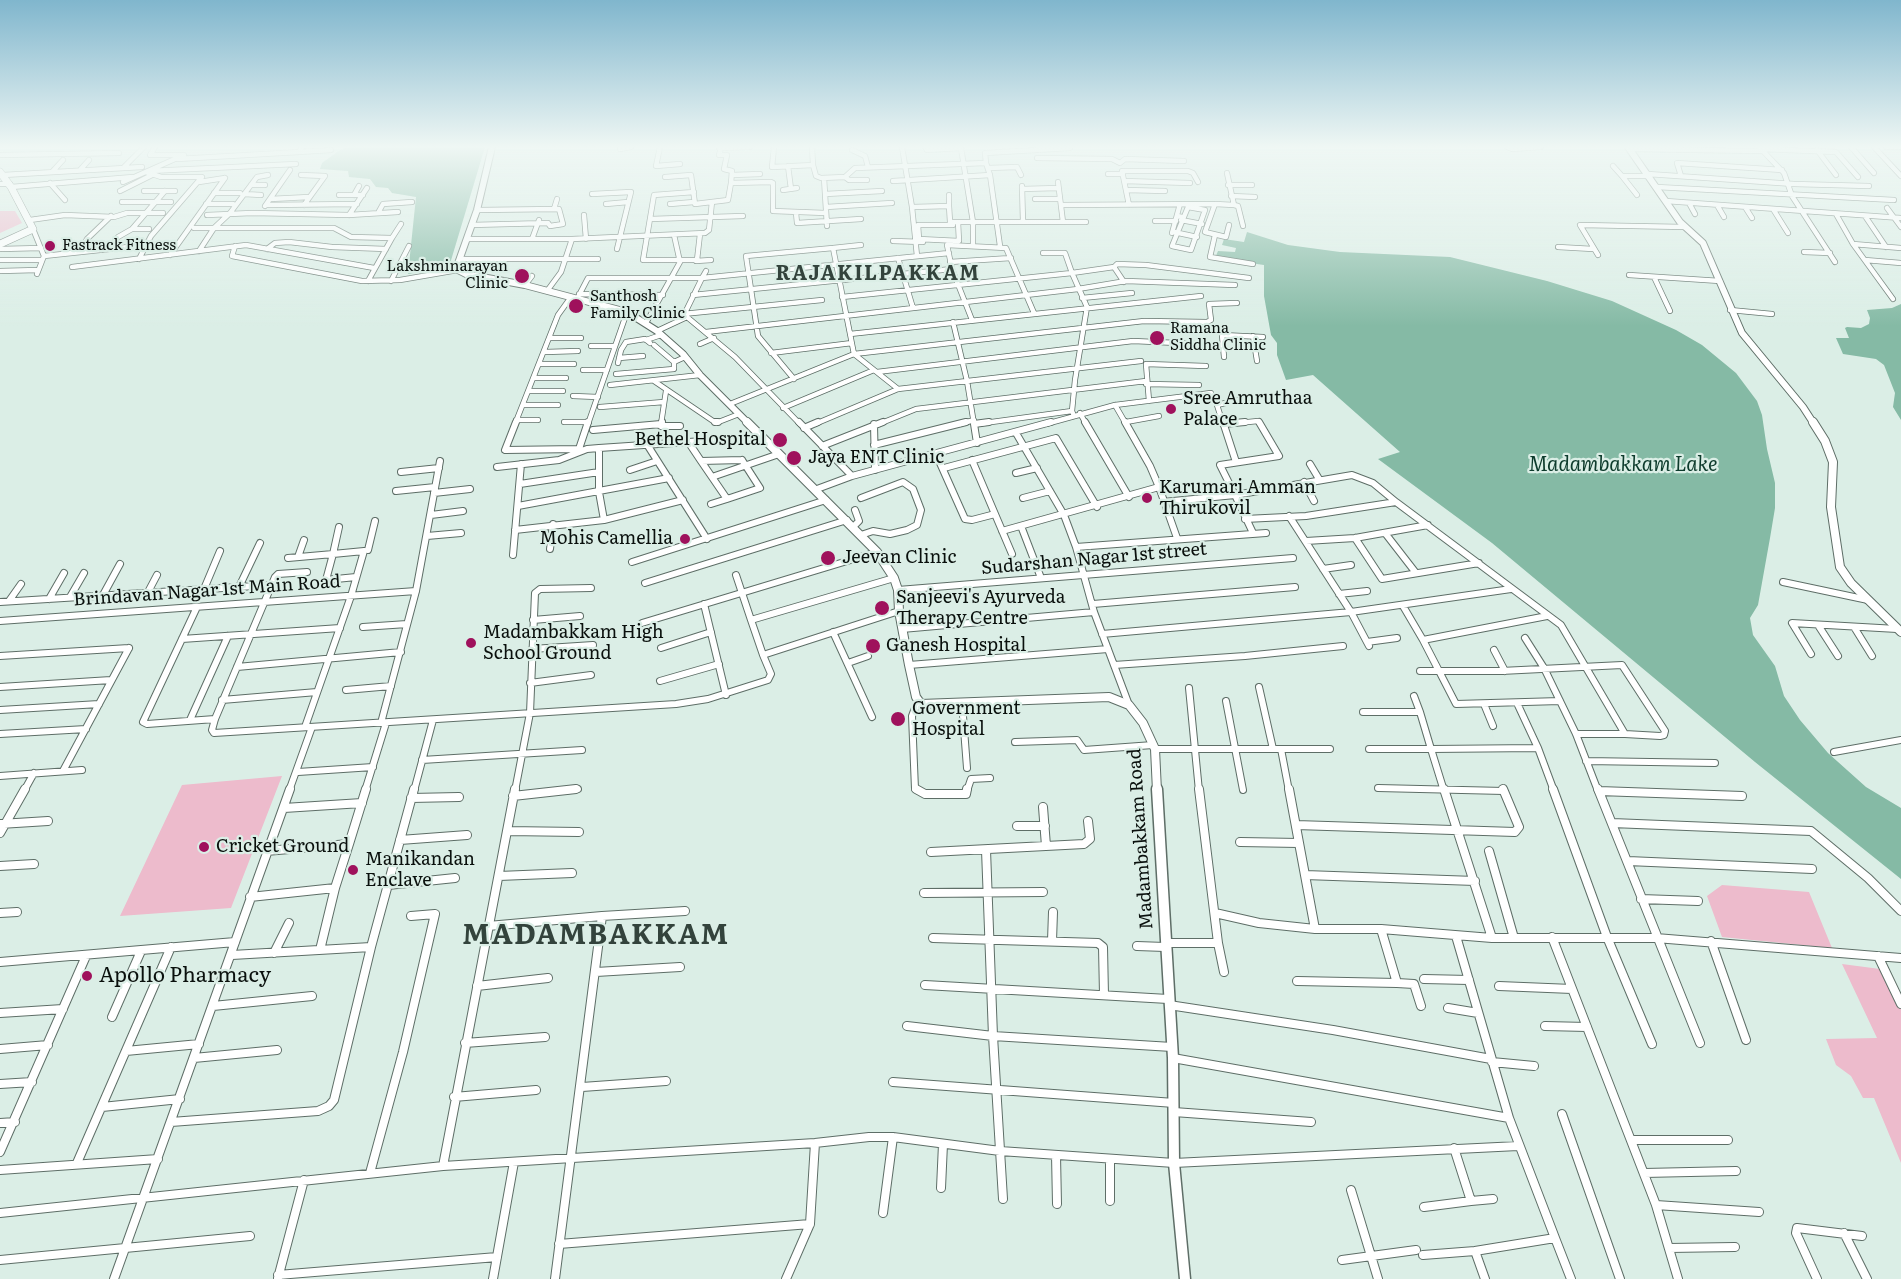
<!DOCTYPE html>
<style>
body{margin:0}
canvas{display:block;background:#dbeee6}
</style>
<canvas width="1901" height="1279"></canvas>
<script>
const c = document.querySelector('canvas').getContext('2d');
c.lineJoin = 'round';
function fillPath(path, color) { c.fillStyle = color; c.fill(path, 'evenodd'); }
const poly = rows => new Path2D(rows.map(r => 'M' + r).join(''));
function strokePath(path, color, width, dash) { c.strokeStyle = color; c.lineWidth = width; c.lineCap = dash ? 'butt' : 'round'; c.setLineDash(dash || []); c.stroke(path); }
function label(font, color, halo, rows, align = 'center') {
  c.font = font + ' Literata,serif'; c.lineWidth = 4.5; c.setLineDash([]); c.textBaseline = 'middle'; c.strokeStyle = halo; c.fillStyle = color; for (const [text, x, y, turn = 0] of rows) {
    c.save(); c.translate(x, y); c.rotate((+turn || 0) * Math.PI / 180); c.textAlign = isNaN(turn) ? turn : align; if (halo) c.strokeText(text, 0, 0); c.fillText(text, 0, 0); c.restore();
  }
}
const green = poly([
 [0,211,15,211,22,223,0,233],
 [282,776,231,908,120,916,182,785],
 [1722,885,1809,892,1832,948,1722,937,1707,896],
 [1842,964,1880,969,1901,1008,1901,1163,1874,1098,1863,1098,1851,1076,1836,1065,1826,1039,1877,1038]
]);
const water = poly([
 [349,147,485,147,449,267,408,274,416,197,392,193,388,188,376,187,370,179,349,177,348,171,320,169,322,163,340,150],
 [1247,232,1288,245,1340,252,1450,257,1547,281,1612,301,1676,330,1702,345,1736,373,1757,401,1762,415,1767,449,1775,483,1775,508,1770,538,1758,605,1750,618,1753,635,1775,666,1784,696,1800,720,1828,753,1866,787,1901,808,1901,879,1755,762,1492,543,1378,459,1400,452,1313,375,1286,380,1277,355,1277,343,1271,335,1264,296,1264,265,1215,258,1218,251,1235,252,1236,248,1222,245,1224,239,1244,242],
 [1901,304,1901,420,1893,407,1895,393,1884,365,1876,359,1843,354,1836,338,1849,338,1845,328,1847,327,1861,328,1869,324,1870,318,1867,310,1892,308]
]);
const streetFar2 = poly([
 [660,147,656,166,680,164],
 [774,147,772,167,813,165,816,176,821,178,845,177,855,168,986,163,985,153,1070,148],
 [812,147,813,165],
 [902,147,912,207,949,206,950,222,1086,222],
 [925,147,927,150,961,148,973,222,973,245],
 [1507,147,1512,149,1541,147],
 [1759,147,1784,173,1792,196,1835,262],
 [1851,147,1874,173],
 [1874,147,1901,176],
 [1886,147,1901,147],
 [719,148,750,147],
 [721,148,719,155,727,155,724,169,732,171,731,183],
 [620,149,631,147],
 [1630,149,1763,151],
 [1762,149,1836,152,1858,177],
 [852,150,865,156,868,167],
 [1817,150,1836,175],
 [299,152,331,150],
 [0,155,119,153],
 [1037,158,1112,159,1120,163,1125,159,1184,161],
 [177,159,299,152,302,147],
 [986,163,990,175,1000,246],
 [788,166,791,189],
 [1613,166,1622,176],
 [124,167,144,147],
 [988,168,1017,167,1021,175],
 [80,170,89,160],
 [149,171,296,164],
 [52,172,63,160],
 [1108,174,1123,174],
 [1648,174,1794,184,1869,186],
 [3,175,142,167],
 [301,175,325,176,304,205],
 [732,175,760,174],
 [1681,176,1677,163,1782,170],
 [665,177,691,175,695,204,728,200,731,183,771,182,773,183,773,211,826,213],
 [845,177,849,180,867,180],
 [824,178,827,226],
 [893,181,990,175],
 [1124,181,1190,183],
 [123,182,184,155,150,155,155,147],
 [199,182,225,178],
 [1058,182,1063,222],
 [50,183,65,200],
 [0,184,10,184],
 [251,185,265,185],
 [1228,185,1252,185],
 [1022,186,1023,222],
 [11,187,133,177],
 [1657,187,1894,200],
 [1022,189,1058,188],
 [783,190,797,188],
 [1126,190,1165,191],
 [120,191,152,175],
 [144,191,175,191],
 [694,192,654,195,643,260,697,260,700,234],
 [214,193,240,193],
 [244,194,261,195],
 [592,194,631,192,617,249],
 [825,194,882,191],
 [339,195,363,195],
 [354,195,359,186],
 [949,195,949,206],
 [1637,195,1622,176,1650,176],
 [1231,196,1255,197],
 [270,199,309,197],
 [1035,199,1060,199],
 [1666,201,1901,218],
 [122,202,171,202],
 [1689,203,1695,214],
 [206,204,233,204],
 [606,204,628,202],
 [670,204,694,202],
 [1215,204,1234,205,1227,173],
 [266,205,357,204],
 [1061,205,1215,204,1205,232,1226,237,1229,225],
 [1129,205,1122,171,1188,171,1193,173,1198,182],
 [1234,205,1238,206,1243,226],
 [1717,205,1724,217],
 [265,206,290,170],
 [826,207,892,203],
 [912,207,917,256],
 [1188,207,1205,210,1191,250,1172,246,1188,207],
 [1745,207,1752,218],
 [1887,208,1901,227],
 [554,209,557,199],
 [1773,209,1788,233],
 [378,213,383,204,412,202],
 [796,213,797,223,861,219],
 [1836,214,1853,244],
 [207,215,252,213,349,215,398,212],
 [349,215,367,188],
 [584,215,586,239],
 [1177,216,1182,217],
 [1865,216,1886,247],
 [650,219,743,216],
 [30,220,65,215,114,217,127,213,163,213],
 [1181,220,1202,224],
 [1155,221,1176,221],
 [471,225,548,223,550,226,563,224,559,209,477,210],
 [953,225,918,225,919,239,959,241,958,222],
 [194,228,334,228,351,237,392,238,368,281],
 [33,229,44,256,37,274],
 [149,229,132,229,165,191],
 [1174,232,1197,237],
 [1172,233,1180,204],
 [1215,235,1210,257,1253,264],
 [392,238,401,224],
 [468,239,572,239,705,233,709,230,712,202],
 [532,239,539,220],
 [893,241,923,242],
 [235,246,232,256,362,281,400,280,458,270],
 [1558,247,1593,249],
 [833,248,861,245],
 [0,249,41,248],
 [109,249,118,237,132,229],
 [267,249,275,243,289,242,332,247,386,249],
 [199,251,214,228,230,213,257,177,268,175],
 [79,252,87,239,111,216],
 [1804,252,1830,253],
 [170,255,225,178],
 [1598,255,1580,225,1685,227],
 [44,256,147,245],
 [898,258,913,308],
 [139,259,151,236,202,177,161,177,146,172],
 [460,259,598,259],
 [0,260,42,260],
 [1865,260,1901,263],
 [696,261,711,260],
 [950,262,1011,258],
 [72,267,246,245,374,268],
 [1114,267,1124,282],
 [0,271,38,270],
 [1629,275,1720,281],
 [1654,277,1670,311],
 [391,281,409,246],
 [525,285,532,276],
 [547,291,561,272,572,239],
 [579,294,663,295],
 [693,295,952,269],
 [842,297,1072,273,1065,253,1043,253],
 [1082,298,1132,293],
 [577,299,588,278,702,278,706,271],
 [1893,299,1853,244,1901,248],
 [1730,310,1772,314],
 [683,314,822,300],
 [682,319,702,278,949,253],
 [972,320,952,269,947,245,1006,248,1034,313],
 [953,322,967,381,974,424],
 [646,323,680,262,674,235],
 [657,331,687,317,735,357,800,424],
 [706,332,1078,289,1126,281,1235,285],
 [850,334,1201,296],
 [1253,336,1257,361],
 [550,338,581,338],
 [646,340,661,335],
 [700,344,714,338],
 [654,345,674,362],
 [591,346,615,346],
 [545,352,578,351],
 [771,353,852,343],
 [1224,357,1222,335,1263,337],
 [619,358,643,356],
 [618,363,621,350,626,342,645,339,650,343],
 [540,364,574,364],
 [583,370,607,370],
 [877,372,1133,341,1222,345],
 [616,374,674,369,674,362,685,357],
 [534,378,566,378],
 [794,379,758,336,746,256,833,248,854,354,898,389],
 [654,381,716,423,739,414],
 [1146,384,1199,385],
 [610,385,700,375],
 [529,391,563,391],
 [573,396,598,397],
 [1149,401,1146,364,1206,366],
 [730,404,854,354,1144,321,1207,322,1211,320,1209,304,1237,303],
 [523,405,558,405],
 [1115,405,1126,424],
 [600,407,664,402],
 [783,408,874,370],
 [1080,413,1086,424],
 [1074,416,1072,411,1075,380,1087,307,1072,273,1114,267,1117,264,1146,265,1249,278],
 [516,420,538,420],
 [564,422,589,422],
 [1126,422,1159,416],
 [515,424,558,315,571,297],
 [588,424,627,312],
 [661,424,666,391],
 [815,424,898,389,1141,361],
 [879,424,916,409,1146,381],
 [960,424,974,420],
 [977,424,1072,411],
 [1046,424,1115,405,1211,393],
 [1223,424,1217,405,1251,397],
 [1228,424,1258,421,1260,424]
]);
const streetFar1 = poly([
 [516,422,505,450,579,449,588,422],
 [662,422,661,426,680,426],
 [715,422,718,422],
 [799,422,852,476],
 [1085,422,1129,497],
 [1125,422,1150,466,1159,487],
 [1223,422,1236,462],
 [1259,422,1279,456,1220,465,1235,495,1352,475,1373,483,1396,502],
 [874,424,875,470],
 [1223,424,1245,422],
 [804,428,818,422],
 [593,430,661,424],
 [1016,433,1064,515,1076,547,1094,612,1129,705],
 [977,443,974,424,989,422],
 [874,445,966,422],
 [648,446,707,539],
 [691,446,701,461],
 [822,446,883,422],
 [599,448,763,437],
 [936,454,965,519,972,520,995,514],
 [742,460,760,488,727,499,701,461,742,460],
 [972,460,1012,554],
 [1310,464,1319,479],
 [497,467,559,460,587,449,599,448,599,492,604,520],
 [944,468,1056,438,1097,507],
 [630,470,657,461],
 [401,472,439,468],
 [1016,473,1037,468],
 [712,477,779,454],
 [1304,482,1314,501],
 [520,484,599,472],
 [817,489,852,476,1051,422],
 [396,491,435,487],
 [434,493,470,489],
 [861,498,903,482,913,489,921,510,917,525,907,530,890,534,873,531,861,535],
 [1023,498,1050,491],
 [1163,502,1235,495,1253,533],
 [711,504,727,499],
 [518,506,669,478],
 [431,515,463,511],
 [1289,516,1351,612,1369,646],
 [1245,519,1306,516,1396,502,1561,625,1625,734,1576,734],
 [1021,526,1041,578],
 [853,527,859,521,855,510],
 [515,530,604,520,683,500],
 [1002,531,1159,487,1177,538],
 [1385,533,1416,573],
 [427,536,461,533],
 [1355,538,1382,579,1479,563],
 [1306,541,1355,538,1428,525],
 [1076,547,1266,533],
 [550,549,553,524],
 [368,550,375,521],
 [513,555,521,464],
 [298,557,304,540],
 [288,558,333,554,339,527],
 [632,562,826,500],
 [1323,569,1351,565],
 [307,572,278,574,275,577,215,719,212,730,214,733,676,704,708,699,768,680,771,674,763,655,899,611],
 [736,575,751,620],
 [1783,582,1868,600],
 [645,583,847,520],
 [239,587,260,543],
 [204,589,220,551],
 [898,590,1293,558],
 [148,592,157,575],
 [1339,594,1367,591],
 [103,595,120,564],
 [70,597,84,573],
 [49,599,64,573],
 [9,601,21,584],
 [0,602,271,585],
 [704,604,726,695],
 [1093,604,1295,587],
 [1403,606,1423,640],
 [197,607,143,722,147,724,215,719],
 [1547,616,1423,640,1439,671,1501,671,1622,665,1665,731,1664,735,1660,736,1625,734],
 [533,620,580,616],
 [0,621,416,591],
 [642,623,877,552],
 [1818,625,1838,656],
 [363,627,407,624],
 [1854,627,1872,656],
 [902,629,1094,612],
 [833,632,872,717],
 [1102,634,1351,612,1511,589],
 [1525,638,1544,668,1576,734,1598,791],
 [182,639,340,628],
 [1367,642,1397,638],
 [661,648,711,632],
 [532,649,593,645],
 [1494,650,1505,671],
 [1811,654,1792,623,1897,629],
 [763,655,751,620,894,578],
 [0,656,129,648],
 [848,663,868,656],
 [909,665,1108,649],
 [1114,665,1245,656,1343,646],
 [237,667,401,652],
 [1420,671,1439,671,1456,704,1560,701],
 [660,681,719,664],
 [530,683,591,675],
 [0,687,111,680],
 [1259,687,1273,749],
 [1189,688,1199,791],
 [346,690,391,686],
 [1414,696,1420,712],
 [222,700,317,692],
 [1226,701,1243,790],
 [962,703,967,768],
 [1517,703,1538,748],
 [1484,704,1493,726],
 [0,710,99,704],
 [1363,712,1420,712,1431,749,1538,748,1554,791],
 [190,720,228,636],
 [381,723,416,591,440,461],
 [305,727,351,596,364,551,333,554,326,580,356,577],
 [0,734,86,729],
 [1015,742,1077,740,1084,750,1153,745],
 [1155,749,1330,749],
 [1281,749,1289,791],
 [1369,749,1431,749,1444,791],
 [1834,752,1901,740],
 [422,760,582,750],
 [1586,761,1715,763],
 [63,771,129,648],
 [298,772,373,767],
 [0,776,82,770],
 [1378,788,1504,791],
 [24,791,34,773],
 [289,791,312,727],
 [365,791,386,723],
 [414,791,433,720],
 [515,791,530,713,535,593,540,589,591,588],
 [562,791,578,789],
 [919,791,915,789,912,716,915,708,921,704],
 [967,791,971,779,990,778]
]);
const street = poly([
 [916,789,925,794,966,794,967,789],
 [1289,789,1315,929],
 [1444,789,1492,938],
 [1553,789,1607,937,1652,1044],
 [1598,789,1700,1043],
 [1599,791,1742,796],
 [513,796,576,789],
 [411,798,459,797],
 [1043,807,1046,846],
 [284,808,362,803],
 [1612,823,1811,831,1868,878,1901,911],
 [0,824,48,821],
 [1296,825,1515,832,1519,827,1503,789],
 [1017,826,1045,826],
 [507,831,579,832],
 [0,833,25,789],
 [400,840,467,835],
 [1240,842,1299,843],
 [986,850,993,1036,1003,1199],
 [266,851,349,844,366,789],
 [1489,851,1514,938],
 [931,852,1084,844,1090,839,1088,821],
 [1628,861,1812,869],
 [0,866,34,864],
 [1305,875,1475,881],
 [499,876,572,873],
 [388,885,455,878],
 [924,893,1043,892],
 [250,897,335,888],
 [1641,899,1698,901],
 [0,913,17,912],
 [1215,913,1259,923,1315,929,1381,929,1492,938,1656,938,1901,958],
 [602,916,685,911],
 [488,926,602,916,555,1279],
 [1552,937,1656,1205,1678,1279],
 [933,938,1098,943,1103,947,1104,995],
 [1052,941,1053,912],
 [1711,941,1746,1040],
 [1166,943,1218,943,1199,789],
 [1218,943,1224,972],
 [1137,946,1165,947],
 [320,950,335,888,349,844],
 [274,953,289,923],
 [232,955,371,947,414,789],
 [1878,956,1901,1004],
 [0,962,235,942],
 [596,972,680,967],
 [1424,979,1469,980],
 [1297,981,1397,983,1381,929],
 [1397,983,1414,984,1421,1006],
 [925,985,1168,999],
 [477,986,548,978],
 [1499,986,1572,989],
 [1169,1005,1333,1030,1491,1059],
 [213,1006,312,996],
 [1448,1008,1478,1013],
 [0,1013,63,1009],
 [112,1017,141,951],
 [907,1026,993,1036,1172,1047],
 [1545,1026,1587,1027],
 [465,1043,545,1037],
 [0,1049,48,1045],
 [126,1051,199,1044],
 [194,1058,277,1050],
 [1173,1058,1509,1118,1456,936],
 [1492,1062,1534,1066],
 [893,1082,1174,1103],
 [0,1084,32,1082],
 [582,1087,666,1081],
 [454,1097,536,1090],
 [102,1107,180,1099],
 [1174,1112,1311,1122],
 [1562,1114,1620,1279],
 [1509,1118,1555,1238],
 [171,1122,318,1111,329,1106,334,1100,371,947],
 [0,1123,15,1122],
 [1631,1140,1728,1140],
 [0,1152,86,956],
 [1056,1155,1057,1204],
 [1110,1159,1110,1201],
 [77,1163,171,947],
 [443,1166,515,789],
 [0,1170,158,1159],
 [370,1173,403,1052,435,914,411,916],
 [1644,1173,1736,1171],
 [941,1188,943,1144],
 [1351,1190,1378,1279],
 [1471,1201,1493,1199],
 [1656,1205,1759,1212],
 [1424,1207,1471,1201,1454,1148],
 [0,1213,443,1166,815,1143,869,1137,893,1137,1000,1151,1174,1163,1518,1146],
 [883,1213,893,1137],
 [1844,1233,1867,1279],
 [559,1244,810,1224],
 [1669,1248,1735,1247],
 [1475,1251,1555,1238,1571,1279],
 [1423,1255,1475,1251,1485,1279],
 [0,1260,250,1236],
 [1342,1260,1416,1250],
 [278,1275,497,1257],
 [278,1278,304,1180],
 [114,1279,290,789],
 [493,1279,514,1162],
 [786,1279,810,1224,815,1143],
 [1817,1279,1796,1233,1797,1228,1862,1236]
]);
const secondaryFar2 = poly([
 [492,147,477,210,456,269,466,274,525,285,627,312,657,331,683,354,700,375,749,424],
 [1628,147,1680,222,1703,243,1742,333,1803,407,1814,424]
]);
const secondaryFar1 = poly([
 [747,422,877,552,894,578,898,590,899,611,909,665,916,697,921,704,1109,697,1129,705,1143,723,1155,749,1157,791],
 [1813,422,1825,441,1833,462,1831,507,1840,567,1851,583,1901,632]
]);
const secondary = poly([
 [1157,789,1173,1058,1174,1163,1185,1279]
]);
const primary = poly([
 [0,172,11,187,33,229,0,244]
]);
const markers = [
 [50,246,6,"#9f115c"],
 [522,276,8,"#9f115c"],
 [576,306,8,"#9f115c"],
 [1157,338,8,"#9f115c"],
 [1171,409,6,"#9f115c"],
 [780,440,8,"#9f115c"],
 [794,458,8,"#9f115c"],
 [1147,498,6,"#9f115c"],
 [685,539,6,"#9f115c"],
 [828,558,8,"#9f115c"],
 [882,608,8,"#9f115c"],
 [471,643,6,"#9f115c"],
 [873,646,8,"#9f115c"],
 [898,719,8,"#9f115c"],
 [204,847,6,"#9f115c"],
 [353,870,6,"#9f115c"],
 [87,976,6,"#9f115c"]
];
const farPoinames = [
 ["Fastrack Fitness",62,246],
 ["Lakshminarayan",508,267,"right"],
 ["Clinic",508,284,"right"],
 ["Santhosh",590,297],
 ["Family Clinic",590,314],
 ["Ramana",1170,329],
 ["Siddha Clinic",1170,346]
];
const poiNames = [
 ["Sree Amruthaa",1183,399],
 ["Palace",1183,420],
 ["Bethel Hospital",766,440,"right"],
 ["Jaya ENT Clinic",808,458],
 ["Karumari Amman",1159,488],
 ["Thirukovil",1159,509],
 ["Mohis Camellia",673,539,"right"],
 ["Jeevan Clinic",842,558],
 ["Sanjeevi's Ayurveda",896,598],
 ["Therapy Centre",896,619],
 ["Madambakkam High",483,633],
 ["School Ground",483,654],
 ["Ganesh Hospital",886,646],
 ["Government",912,709],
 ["Hospital",912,730],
 ["Cricket Ground",216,847],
 ["Manikandan",365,860],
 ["Enclave",365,881]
];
const streetNames = [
 ["Sudarshan Nagar 1st street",1094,559,-5],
 ["Brindavan Nagar 1st Main Road",207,591,-4],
 ["Madambakkam Road",1141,839,-94]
];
const farDistrictnames = [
 ["RAJAKILPAKKAM",878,274]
];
const waterNames = [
 ["Madambakkam Lake",1623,465]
];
const nearPoinames = [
 ["Apollo Pharmacy",99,976]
];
const nearDistrictnames = [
 ["MADAMBAKKAM",596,936]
];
fillPath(green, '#edbbcc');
fillPath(water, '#85baa5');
strokePath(streetFar2, '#5e6e67', 6);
strokePath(streetFar1, '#5e6e67', 8);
strokePath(street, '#5e6e67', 10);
strokePath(secondaryFar2, '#5e6e67', 8);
strokePath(secondaryFar1, '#5e6e67', 10);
strokePath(secondary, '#5e6e67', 13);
strokePath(primary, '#5e6e67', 8);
strokePath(streetFar2, '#fff', 4.5);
strokePath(streetFar1, '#fff', 6);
strokePath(street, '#fff', 8);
strokePath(secondaryFar2, '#fff', 6);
strokePath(secondaryFar1, '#fff', 8);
strokePath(secondary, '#fff', 10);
strokePath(primary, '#fff', 7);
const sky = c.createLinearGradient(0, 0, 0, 326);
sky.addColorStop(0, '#80b6cd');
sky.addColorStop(0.45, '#eff7f4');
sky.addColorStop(1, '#eff7f400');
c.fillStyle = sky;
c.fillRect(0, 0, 1901, 326);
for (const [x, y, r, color] of markers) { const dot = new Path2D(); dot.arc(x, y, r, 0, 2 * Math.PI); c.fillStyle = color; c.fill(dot); strokePath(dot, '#dbeee6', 2); }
label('15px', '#0a100d', '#dbeee6', farPoinames, 'left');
label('18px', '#0a100d', '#dbeee6', poiNames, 'left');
label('18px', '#0a100d', '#dbeee6', streetNames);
c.letterSpacing = '1.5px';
label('bold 20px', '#33433c', '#dbeee6', farDistrictnames);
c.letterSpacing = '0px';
label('italic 20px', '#0d3b2c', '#dbeee6', waterNames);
label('21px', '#0a100d', '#dbeee6', nearPoinames, 'left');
c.letterSpacing = '1.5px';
label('bold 28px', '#33433c', '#dbeee6', nearDistrictnames);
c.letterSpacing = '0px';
</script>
